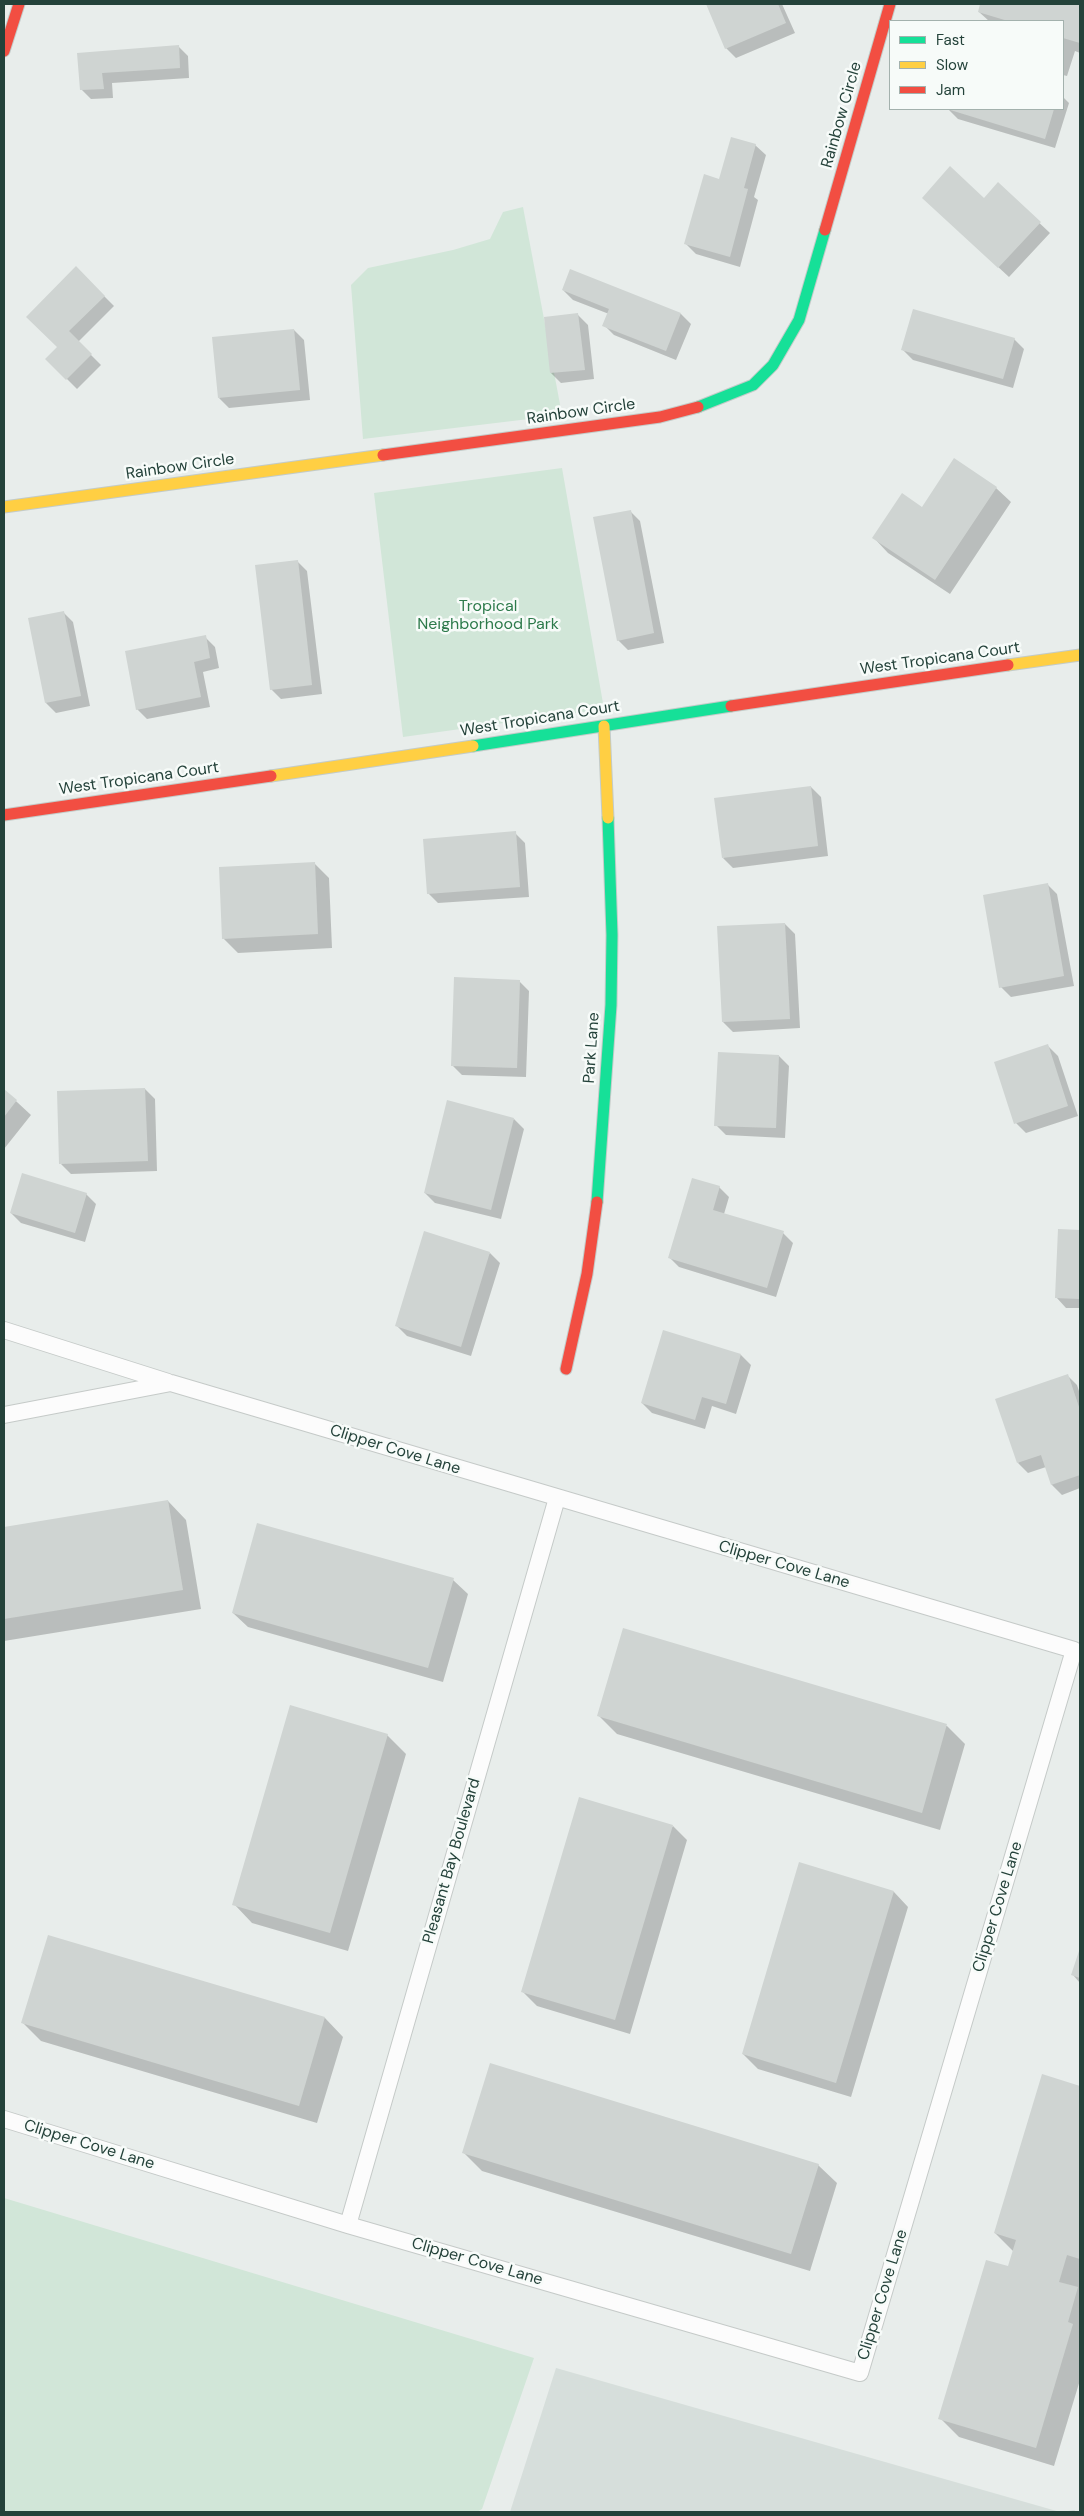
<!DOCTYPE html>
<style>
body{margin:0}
#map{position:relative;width:1084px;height:2516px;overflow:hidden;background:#e8edeb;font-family:"DM Sans",sans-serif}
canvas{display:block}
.frame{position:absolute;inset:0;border:5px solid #24423a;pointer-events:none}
.legend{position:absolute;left:889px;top:20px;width:175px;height:90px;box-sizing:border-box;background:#f7fbf9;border:1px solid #a3b1ad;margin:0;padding:6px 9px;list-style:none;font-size:15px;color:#24423a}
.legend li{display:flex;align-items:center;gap:10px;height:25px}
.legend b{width:25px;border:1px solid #a3b1ad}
</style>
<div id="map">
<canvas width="1084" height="2516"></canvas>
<div class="frame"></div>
<ul class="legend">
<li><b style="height:6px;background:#16e098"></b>Fast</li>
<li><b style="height:6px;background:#ffcf43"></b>Slow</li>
<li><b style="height:6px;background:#f24e42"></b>Jam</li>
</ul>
</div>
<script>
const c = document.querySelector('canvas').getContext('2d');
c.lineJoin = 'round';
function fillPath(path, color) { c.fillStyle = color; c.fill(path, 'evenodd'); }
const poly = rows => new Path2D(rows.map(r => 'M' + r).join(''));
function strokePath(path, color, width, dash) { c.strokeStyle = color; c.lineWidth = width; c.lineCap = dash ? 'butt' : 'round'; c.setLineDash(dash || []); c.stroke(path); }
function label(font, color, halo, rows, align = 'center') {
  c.font = font + ' "DM Sans",sans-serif'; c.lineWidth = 5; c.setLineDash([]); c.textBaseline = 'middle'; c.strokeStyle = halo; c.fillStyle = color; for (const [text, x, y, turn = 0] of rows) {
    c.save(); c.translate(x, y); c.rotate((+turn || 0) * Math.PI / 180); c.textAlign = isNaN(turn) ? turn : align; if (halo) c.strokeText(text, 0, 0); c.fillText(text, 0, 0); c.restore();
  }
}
const built = poly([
 [556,2368,1060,2512,1075,2510,1074,2512,510,2512]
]);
const green = poly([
 [523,207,562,415,363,439,351,285,368,268,453,250,490,239,503,212],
 [562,468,604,709,403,737,374,493],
 [4,2198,534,2358,482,2509,477,2512,4,2512]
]);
const shadow = poly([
 [707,4,782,4,795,33,736,58,726,48],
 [982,4,1080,4,1080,53,1075,51,1067,76,1063,75,1063,21,989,21,979,12],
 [178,46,188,56,189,78,112,83,113,98,91,99,81,89,79,54],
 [1063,97,1069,103,1055,148,958,119,948,109,1063,109],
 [755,145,766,155,754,197,758,200,740,267,696,254,686,244,720,181],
 [998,184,1050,233,1009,277,933,207,984,200],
 [76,268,114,306,78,342,101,365,77,389,47,359,59,347],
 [563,290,681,314,691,324,676,360,614,335,604,325,609,314,573,300],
 [578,315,588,325,594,379,561,383,551,373],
 [294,330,304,340,310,400,229,408,219,398],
 [1014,339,1024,349,1013,388,913,360,903,350],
 [996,488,1011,502,950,594,888,553,874,538,922,508],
 [630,511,640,521,664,643,628,650,618,640],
 [297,561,307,571,322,694,281,699,271,689],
 [63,612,73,622,90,706,56,713,46,703],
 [205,637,215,647,219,668,203,672,210,707,147,719,137,709],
 [811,787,821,797,828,856,733,868,723,858],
 [515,833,525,843,529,897,438,903,428,893],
 [314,863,329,878,332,948,238,953,223,938],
 [1047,884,1057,894,1074,986,1011,997,1001,987],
 [785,924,795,934,800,1028,733,1032,723,1022],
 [519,981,529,991,526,1077,462,1075,452,1065],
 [1048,1046,1058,1056,1078,1116,1026,1133,1016,1123],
 [779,1056,789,1066,785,1138,726,1135,716,1125],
 [145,1089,155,1099,157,1171,71,1174,61,1164],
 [4,1090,31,1115,4,1149],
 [514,1119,524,1129,501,1219,435,1203,425,1193],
 [719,1187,729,1197,724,1214,783,1233,793,1243,776,1297,679,1267,669,1257],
 [86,1194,96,1204,85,1242,21,1223,11,1213],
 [1059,1230,1080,1231,1080,1308,1066,1308,1056,1297],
 [490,1253,500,1263,471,1356,407,1336,397,1326],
 [664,1332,741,1355,751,1365,736,1414,712,1406,705,1429,652,1413,642,1403],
 [1067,1375,1077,1385,1080,1394,1080,1488,1062,1495,1052,1485,1046,1467,1028,1473,1018,1463],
 [168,1501,186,1520,201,1609,4,1641,4,1528],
 [453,1580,468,1594,443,1682,248,1627,233,1613],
 [624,1629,947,1726,965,1744,940,1830,617,1734,598,1715],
 [387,1735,406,1754,348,1951,252,1923,234,1904],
 [673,1826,687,1840,630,2034,537,2006,522,1991],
 [800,1864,894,1892,908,1907,851,2097,758,2069,743,2054],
 [1080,1951,1080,1983,1073,1975],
 [325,2018,343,2037,317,2123,41,2041,23,2023],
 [1043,2076,1080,2087,1080,2380,1054,2466,959,2437,940,2418,1009,2268,1014,2252,995,2233],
 [464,2153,818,2165,837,2183,810,2271,482,2171]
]);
const building = poly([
 [706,4,778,4,786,23,725,49],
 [980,4,1080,4,1080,43,1063,38,1063,21,1008,21,978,12],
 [179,45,180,68,102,73,104,89,80,90,77,53],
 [947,109,1054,109,1045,139],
 [731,137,756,144,744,188,748,189,730,257,684,244,704,174,719,179],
 [950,166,984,198,998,182,1041,222,998,268,922,198],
 [76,266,105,296,69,331,92,354,66,380,45,359,57,347,26,317],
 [570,269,681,313,666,351,602,326,609,309,562,290],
 [913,309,1015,338,1003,379,901,350],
 [578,313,585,370,550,373,544,317],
 [294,329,300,390,218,398,212,337],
 [954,458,997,487,935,580,872,538,902,493,922,507],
 [631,510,654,633,617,641,593,517],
 [298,560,312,685,270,690,255,565],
 [64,611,81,696,45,703,28,618],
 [206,635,210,658,194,662,201,697,136,710,125,651],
 [811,786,818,846,722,858,714,798],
 [516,831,520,887,427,894,423,839],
 [315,862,318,934,222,939,219,867],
 [1048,883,1064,976,999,988,983,895],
 [785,923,790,1019,722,1022,717,926],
 [454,977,520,980,517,1068,451,1066],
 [1048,1044,1068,1106,1014,1124,994,1062],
 [718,1052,779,1055,776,1128,714,1126],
 [145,1088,148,1161,59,1164,57,1091],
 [4,1089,17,1100,4,1117],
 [447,1100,514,1118,491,1210,424,1193],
 [22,1173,87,1193,75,1233,10,1213],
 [692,1178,720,1186,713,1210,784,1231,767,1288,668,1258],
 [1058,1229,1080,1230,1080,1299,1055,1298],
 [424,1231,490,1252,461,1347,395,1326],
 [663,1330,741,1354,726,1404,702,1397,695,1420,641,1403],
 [1068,1374,1080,1410,1080,1475,1051,1485,1041,1455,1017,1463,995,1399],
 [168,1500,183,1590,4,1619,4,1527],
 [257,1523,454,1578,428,1668,232,1613],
 [623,1628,947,1724,922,1813,597,1716],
 [290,1705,388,1734,330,1933,232,1905],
 [579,1797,673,1825,615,2020,521,1992],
 [799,1862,894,1891,836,2083,742,2054],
 [48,1935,325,2017,299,2106,21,2023],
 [1080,1948,1080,1978,1071,1975],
 [490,2063,819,2164,791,2254,462,2153],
 [1042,2074,1080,2086,1080,2259,1067,2255,1059,2282,1078,2287,1068,2322,1073,2324,1036,2448,938,2419,986,2260,1008,2266,1016,2240,994,2233]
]);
const lane = poly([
 [4,1330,168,1382],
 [4,1415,171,1383,1074,1650,860,2373,348,2225,4,2119],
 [348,2225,557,1498]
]);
const fast = poly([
 [698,407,753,385,773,365,799,320,825,230],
 [473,746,731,706],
 [597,1202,611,1005,612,935,608,818]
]);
const slow = poly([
 [4,507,383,455],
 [1008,665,1080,655],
 [604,726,608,818],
 [271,776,473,746]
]);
const jam = poly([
 [4,51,19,4],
 [825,230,890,4],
 [383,455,660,417,698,407],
 [731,706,1008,665],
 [4,815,271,776],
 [566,1369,587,1274,597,1202]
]);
const streetNames = [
 ["Rainbow Circle",842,115,-74],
 ["Rainbow Circle",581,412,-8],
 ["Rainbow Circle",180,467,-8],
 ["West Tropicana Court",940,659,-8],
 ["West Tropicana Court",540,719,-9],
 ["West Tropicana Court",139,779,-8],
 ["Park Lane",592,1048,-86],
 ["Clipper Cove Lane",395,1450,17],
 ["Clipper Cove Lane",784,1565,16],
 ["Pleasant Bay Boulevard",452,1861,-74],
 ["Clipper Cove Lane",998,1907,-73],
 ["Clipper Cove Lane",89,2145,17],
 ["Clipper Cove Lane",477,2262,16],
 ["Clipper Cove Lane",883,2295,-73]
];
const parkNames = [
 ["Tropical",488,607],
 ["Neighborhood Park",488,625]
];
fillPath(built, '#d6dedb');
fillPath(green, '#d1e6d8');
fillPath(shadow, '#0003');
fillPath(building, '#cfd4d2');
strokePath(lane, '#c5cac8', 18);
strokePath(fast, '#c3cbc8', 13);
strokePath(slow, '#c3cbc8', 13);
strokePath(jam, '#c3cbc8', 13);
strokePath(lane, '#fcfcfc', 16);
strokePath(fast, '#16e098', 11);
strokePath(slow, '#ffcf43', 11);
strokePath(jam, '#f24e42', 11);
label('16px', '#24423a', '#f7fbf9', streetNames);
label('16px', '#2d7a4b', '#f7fbf9', parkNames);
</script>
